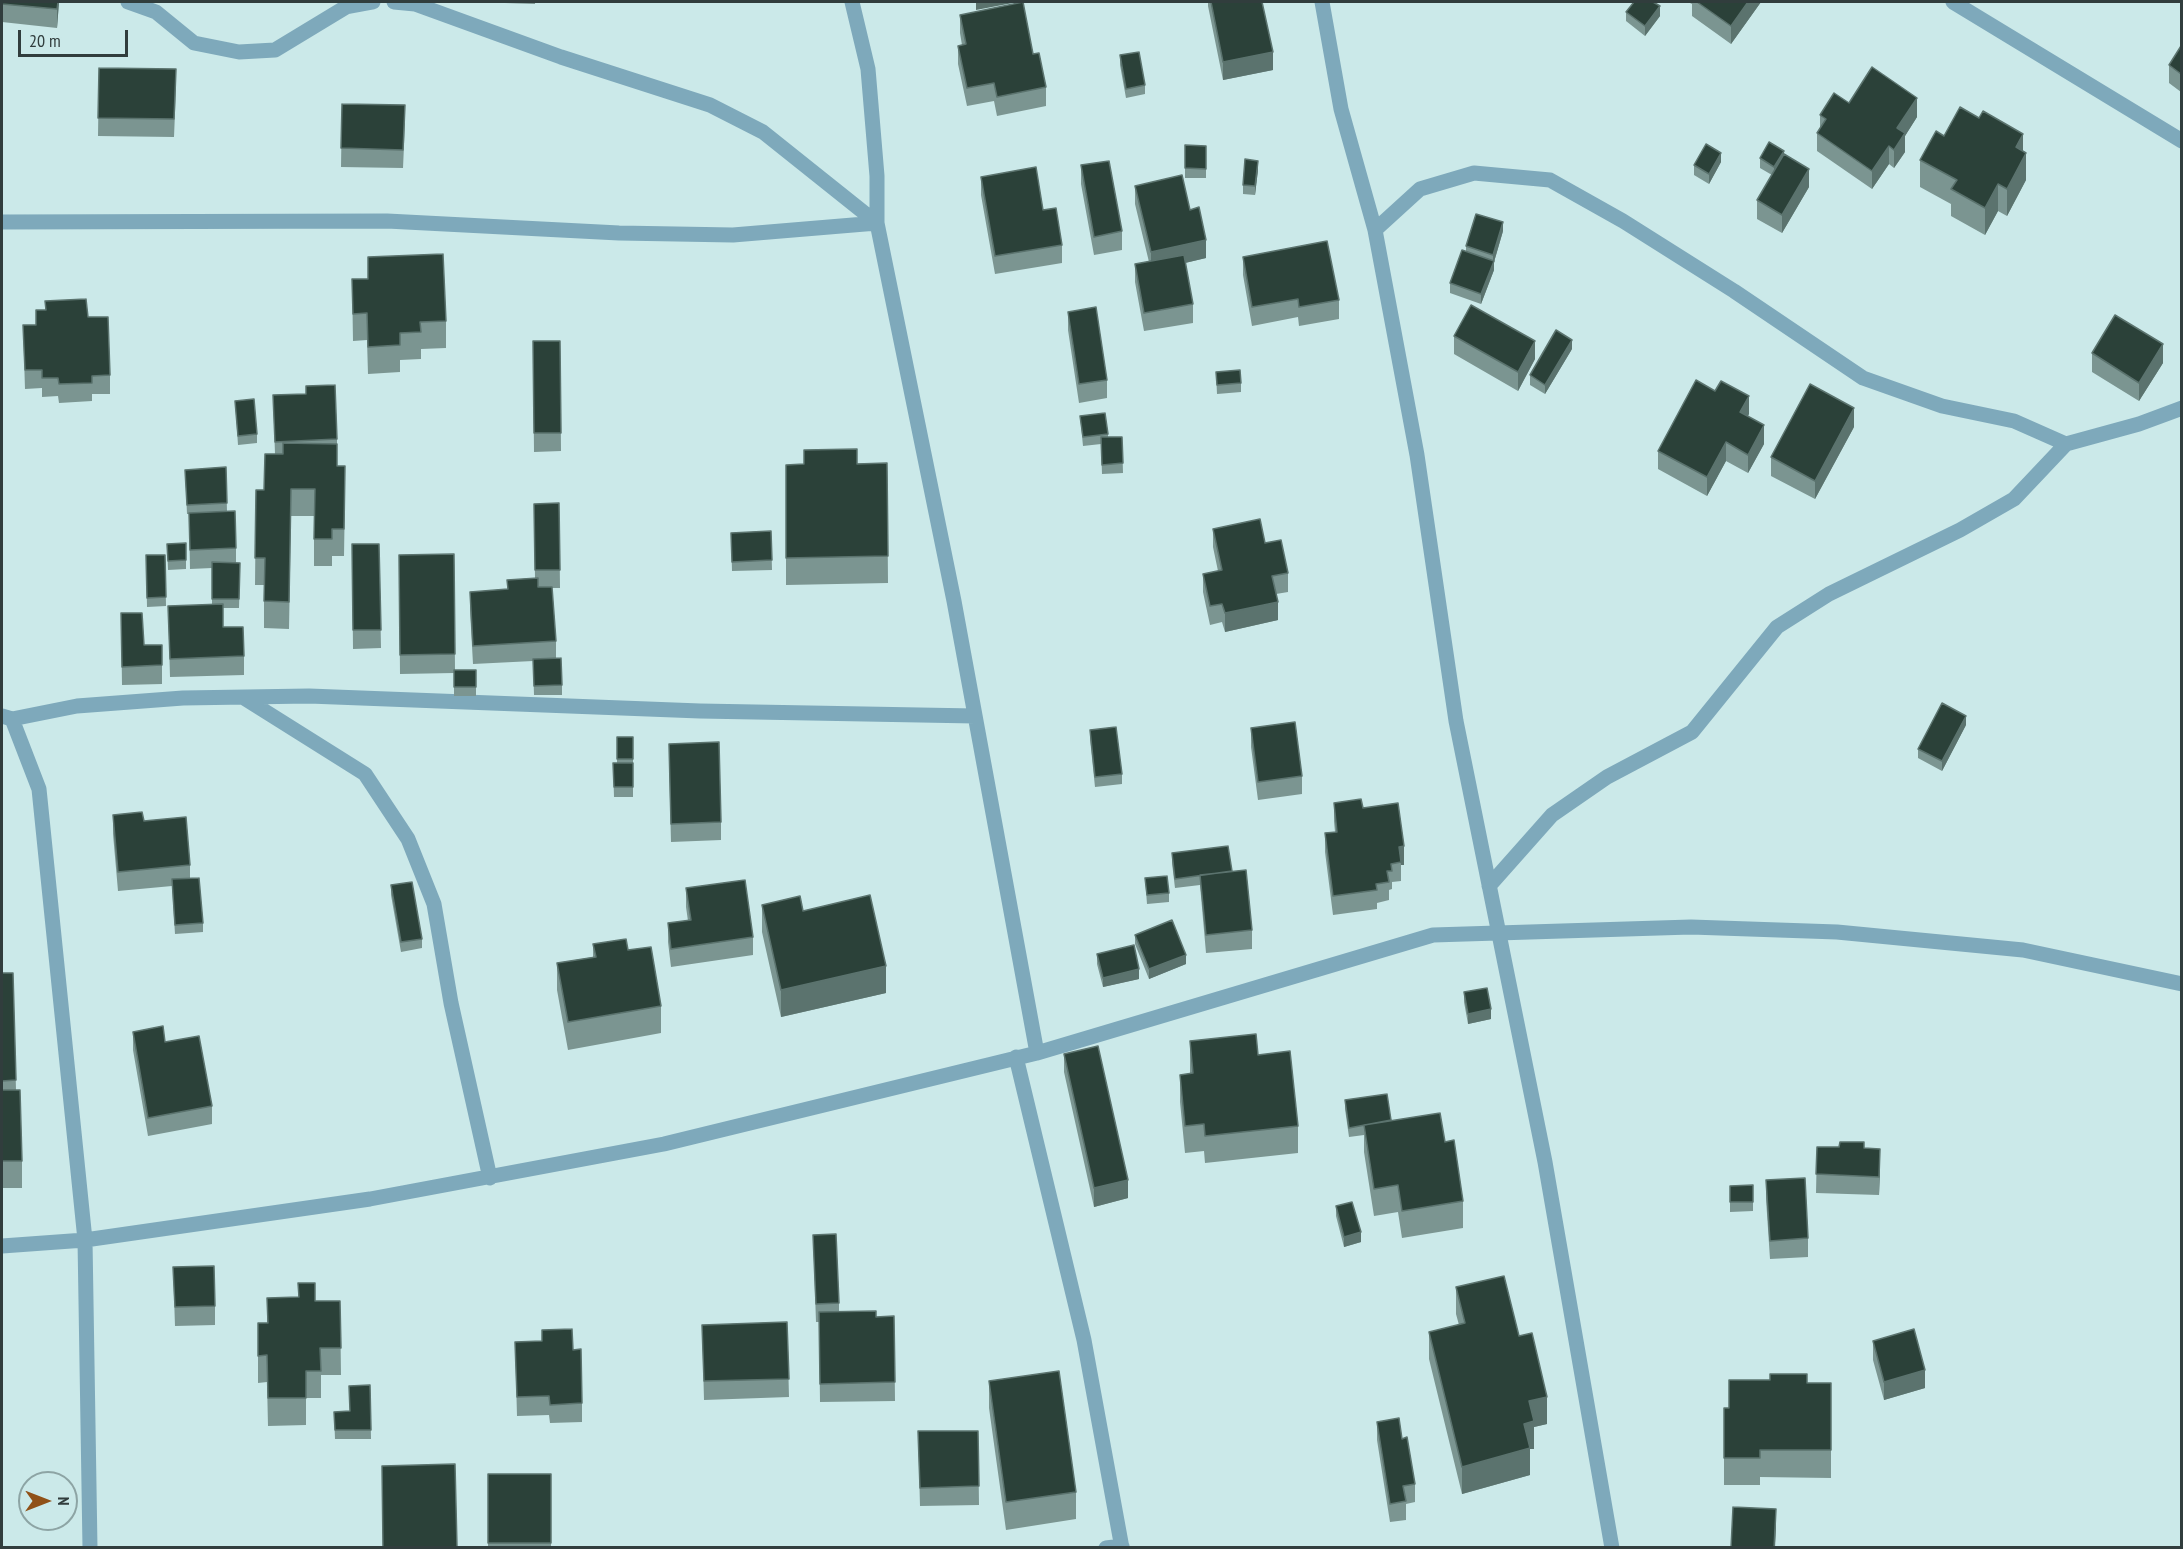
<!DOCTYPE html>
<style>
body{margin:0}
#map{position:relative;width:2183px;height:1549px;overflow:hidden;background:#cbe9e9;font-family:"PT Sans Narrow",sans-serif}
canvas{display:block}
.frame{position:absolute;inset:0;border:3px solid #313d3d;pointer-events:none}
.north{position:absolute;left:18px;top:1471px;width:60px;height:60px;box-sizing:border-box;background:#cbe9e9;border:2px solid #8da4a4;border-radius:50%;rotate:90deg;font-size:16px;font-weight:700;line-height:24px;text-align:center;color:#313d3d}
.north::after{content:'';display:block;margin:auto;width:21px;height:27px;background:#905118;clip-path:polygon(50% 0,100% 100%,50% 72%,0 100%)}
.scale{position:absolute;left:18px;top:30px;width:110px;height:27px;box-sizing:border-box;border:3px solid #313d3d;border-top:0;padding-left:8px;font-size:18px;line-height:21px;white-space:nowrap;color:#313d3d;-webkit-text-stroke:4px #cbe9e9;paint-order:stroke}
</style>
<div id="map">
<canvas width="2183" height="1549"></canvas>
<div class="frame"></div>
<div class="north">N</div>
<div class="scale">20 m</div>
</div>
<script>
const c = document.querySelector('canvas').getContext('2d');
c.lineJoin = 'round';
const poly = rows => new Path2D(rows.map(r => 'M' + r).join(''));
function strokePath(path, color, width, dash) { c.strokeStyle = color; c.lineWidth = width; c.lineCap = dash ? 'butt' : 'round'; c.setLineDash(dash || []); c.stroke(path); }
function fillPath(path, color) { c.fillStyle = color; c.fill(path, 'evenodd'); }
const minor = poly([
 [128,2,156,12,194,43,239,52,275,50,346,7,373,2],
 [394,2,415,4,561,57,710,105,763,132,877,223,954,601,1037,1053],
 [1322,2,1341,109,1375,230,1417,455,1456,721,1545,1162,1612,1548],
 [1953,2,2182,141],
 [2,222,387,221,619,233,733,235,877,223,877,176,868,69,852,2],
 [1375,230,1420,189,1474,173,1550,180,1623,221,1734,291,1863,378,1942,406,2014,421,2066,444],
 [244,698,365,774,408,839,434,904,451,1003,490,1178],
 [2,716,12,719,39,789,85,1240,90,1548],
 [12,719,77,706,183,698,309,696,700,711,975,716],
 [1489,886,1552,815,1607,777,1692,732,1777,627,1829,594,1960,530,2014,499,2066,444,2139,424,2182,408],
 [1016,1057,1084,1340,1122,1548],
 [2,1246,85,1240,370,1199,664,1144,1037,1053,1433,935,1691,927,1837,932,2023,950,2182,984],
 [1106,1548,1122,1546]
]);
const wall = poly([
 [2,2,59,2,57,28,2,22],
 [505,2,535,2,535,4,505,3],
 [1208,2,1262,2,1273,70,1223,80,1208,6],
 [1688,2,1761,2,1731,44,1692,16,1692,4],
 [1626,12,1660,16,1645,36,1626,21],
 [960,15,1033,54,1046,87,1046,106,997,116,994,101,967,106,958,64,958,46,962,45,960,33],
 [2181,47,2181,92,2169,83,2169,65],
 [1120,55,1145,85,1145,94,1126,98,1120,65],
 [99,68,176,88,174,137,98,136],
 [1849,103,1917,117,1905,136,1905,152,1894,168,1889,164,1872,189,1817,151,1817,133,1820,128,1820,115],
 [342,104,405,123,403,168,341,167],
 [1185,145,1206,146,1206,178,1185,178],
 [2023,151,2026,180,2007,216,1998,211,1985,235,1951,216,1951,204,1920,187,1920,160],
 [1784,155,1809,187,1782,233,1757,219,1757,200,1772,175,1760,168,1760,158],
 [1721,162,1709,184,1694,175,1694,165],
 [1081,165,1122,231,1122,250,1094,255,1081,184],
 [1258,170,1255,195,1243,194,1243,185],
 [981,177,1043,210,1062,245,1062,263,995,274,981,195],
 [1135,186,1190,210,1206,258,1185,263,1193,304,1193,323,1144,331,1135,282,1135,264,1149,262,1135,204],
 [1503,231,1494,262,1494,270,1481,304,1450,293,1450,283,1466,252,1466,246],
 [368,257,446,321,446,348,421,349,421,359,400,360,400,372,368,374,367,340,353,341,352,279,368,279],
 [1243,257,1339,300,1339,319,1299,326,1298,317,1252,326,1243,275],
 [45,301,88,317,110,375,110,394,92,394,92,401,59,403,58,396,42,397,42,388,25,389,23,325,36,325,36,310,45,310],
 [1068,312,1107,380,1107,398,1079,403,1068,330],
 [1454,336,1535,359,1518,391,1454,354],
 [533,341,560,341,561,451,534,452],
 [1572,349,1545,394,1530,385,1530,375],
 [2092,353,2163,363,2139,401,2092,372],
 [1216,372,1241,383,1241,392,1217,394],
 [273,395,337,439,337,466,345,493,344,556,332,556,332,566,314,566,314,516,291,516,289,629,264,628,264,585,255,585,256,490,264,490,275,454],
 [235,401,257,434,257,443,238,445],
 [1749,414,1748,416,1764,444,1748,473,1726,461,1707,496,1658,469,1658,451],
 [1080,416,1108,434,1108,437,1122,437,1123,473,1102,474,1101,444,1083,446],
 [1854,427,1815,499,1771,476,1771,457],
 [887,463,888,583,786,585,786,465],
 [226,467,227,512,236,548,236,563,240,572,239,608,223,608,223,627,244,656,244,675,170,677,168,606,212,605,212,568,190,569,189,514,187,514,185,470],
 [559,503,560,588,552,588,556,641,556,658,562,685,562,695,534,695,533,661,473,664,470,610,470,592,507,589,507,580,535,578,534,504],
 [1213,529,1265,543,1288,573,1288,592,1276,594,1278,620,1225,632,1222,622,1210,625,1203,592,1203,574,1218,571,1213,547],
 [771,531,772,570,732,571,731,533],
 [186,543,186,569,168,570,167,544],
 [352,544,379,544,381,648,353,649],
 [454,554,455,670,476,670,476,696,454,696,454,673,400,674,399,555],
 [146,555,165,555,166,606,147,607],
 [121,613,144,645,162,645,162,684,122,685],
 [1966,725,1942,771,1918,758,1918,749],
 [1251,728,1302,776,1302,794,1258,800,1251,747],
 [1090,730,1122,774,1122,784,1095,787,1090,739],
 [617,737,633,737,633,797,614,797,613,763,617,763],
 [669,762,721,822,721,840,671,842],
 [1334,803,1363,808,1404,865,1401,865,1401,881,1392,882,1392,889,1389,890,1389,900,1377,903,1377,909,1333,915,1325,852,1325,833,1335,832,1334,821],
 [113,815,144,821,190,865,190,878,203,923,203,932,175,934,172,886,118,891,113,834],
 [1172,853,1232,872,1252,930,1252,949,1206,953,1200,885,1175,888,1172,863],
 [1145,878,1169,893,1169,902,1147,904],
 [391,885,422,939,422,948,401,952,391,895],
 [686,888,753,937,753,955,671,967,668,942,668,923,688,921,686,907],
 [762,905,886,993,781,1017,762,932],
 [1135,935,1186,964,1149,979,1135,944],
 [593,944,628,950,661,1006,661,1033,568,1050,557,990,557,963,593,957],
 [1097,954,1139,979,1103,987,1097,964],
 [2,973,13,973,16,1090,22,1161,22,1188,2,1188],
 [1464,992,1491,1019,1468,1024,1464,1002],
 [133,1032,165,1042,212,1106,212,1124,148,1136,133,1050],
 [1190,1041,1258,1055,1298,1126,1298,1153,1205,1163,1204,1151,1185,1153,1180,1102,1180,1075,1190,1074],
 [1064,1054,1128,1198,1094,1207,1064,1072],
 [1345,1100,1391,1120,1445,1142,1463,1201,1463,1228,1402,1238,1398,1212,1374,1216,1364,1152,1364,1135,1349,1137,1345,1109],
 [1817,1147,1864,1148,1880,1167,1879,1195,1816,1193],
 [1766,1180,1808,1238,1808,1257,1770,1259,1766,1199],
 [1753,1185,1753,1211,1730,1212,1730,1186],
 [1336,1206,1361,1242,1344,1247,1336,1216],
 [813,1235,839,1303,839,1311,876,1317,894,1316,895,1401,820,1402,819,1322,816,1322],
 [173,1267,215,1306,215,1325,175,1326],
 [298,1283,315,1301,340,1301,341,1375,321,1375,321,1398,306,1398,306,1425,268,1426,267,1382,258,1383,258,1323,267,1323,267,1298,298,1298],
 [1456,1287,1519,1336,1547,1424,1534,1427,1534,1449,1530,1449,1530,1475,1462,1494,1429,1359,1429,1332,1459,1325,1456,1314],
 [787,1322,789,1397,704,1400,702,1325],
 [1873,1341,1925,1388,1884,1400,1873,1360],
 [515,1342,582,1403,582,1422,550,1423,549,1415,517,1416],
 [989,1381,1076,1492,1076,1519,1006,1530,989,1408],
 [1807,1383,1831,1383,1831,1478,1760,1477,1760,1485,1724,1485,1724,1408,1729,1408],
 [370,1385,371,1439,335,1439,334,1412,350,1411],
 [1377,1422,1415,1484,1415,1502,1406,1504,1406,1520,1390,1522,1377,1440],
 [918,1431,978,1431,979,1505,920,1506],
 [488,1474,551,1474,551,1548,488,1548]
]);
const shadedWall = poly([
 [58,2,59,2,57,28,57,9],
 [976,2,1018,2,976,10],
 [1748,2,1761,2,1731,44,1731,26],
 [1660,6,1660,16,1645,36,1645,26],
 [1273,52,1273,70,1223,80,1223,62],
 [1917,98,1917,117,1905,136,1905,152,1894,168,1894,150,1897,128],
 [2023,134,2023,159,2026,153,2026,180,2007,216,2007,189,2016,147],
 [1889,146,1889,164,1872,189,1872,171],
 [1784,151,1784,160,1774,176,1774,167],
 [1721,153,1721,162,1709,184,1709,174],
 [1258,161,1258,170,1255,195,1255,186],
 [1809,169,1809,187,1782,233,1782,215],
 [1998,184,1998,211,1985,235,1985,208],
 [1503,222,1503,231,1494,262,1494,270,1481,304,1481,294,1493,263,1493,255],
 [1206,240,1206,258,1151,271,1151,252],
 [1572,340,1572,349,1545,394,1545,385],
 [1535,341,1535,359,1518,391,1518,372],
 [2163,344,2163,363,2139,401,2139,383],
 [1749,396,1749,414,1740,430,1740,412],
 [1854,408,1854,427,1815,499,1815,481],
 [1764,425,1764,444,1748,473,1748,455],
 [1726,442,1726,461,1707,496,1707,477],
 [1278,602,1278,620,1225,632,1225,613],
 [1966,716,1966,725,1942,771,1942,761],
 [1404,846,1404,865,1401,865,1399,847],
 [1186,955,1186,964,1149,979,1149,969],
 [886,966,886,993,781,1017,781,990],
 [1139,969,1139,979,1103,987,1103,978],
 [1491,1009,1491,1019,1468,1024,1468,1014],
 [1880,1149,1880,1167,1879,1195,1879,1177],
 [1128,1180,1128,1198,1094,1207,1094,1188],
 [1361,1232,1361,1242,1344,1247,1344,1237],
 [1925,1370,1925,1388,1884,1400,1884,1382],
 [1547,1397,1547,1424,1534,1427,1534,1449,1530,1449,1530,1475,1462,1494,1462,1467,1524,1424,1529,1401],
 [1776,1509,1776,1528,1775,1548,1774,1548]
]);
const building = poly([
 [2,2,58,2,57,9,2,4,2,2],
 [1023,2,1033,54,1039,53,1046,87,997,97,994,83,967,88,958,46,966,44,960,15,1023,2],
 [1211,2,1262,2,1273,52,1223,62,1211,2],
 [1634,2,1653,2,1660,6,1645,26,1626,12,1634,2],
 [1697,2,1748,2,1731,26,1697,2],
 [2181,46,2181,74,2169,65,2181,46],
 [1139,52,1145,85,1126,89,1120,55,1139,52],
 [1872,67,1917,98,1897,128,1905,133,1894,150,1889,146,1872,171,1817,133,1826,119,1820,115,1834,93,1849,103,1872,67],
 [99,68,176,69,174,119,98,118,99,68],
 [342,104,405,105,403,150,341,148,342,104],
 [1960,107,1979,118,1983,111,2023,134,2016,147,2026,153,2007,189,1998,184,1985,208,1951,189,1957,180,1920,160,1936,131,1944,136,1960,107],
 [1769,142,1784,151,1774,167,1760,158,1769,142],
 [1706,144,1721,153,1709,174,1694,165,1706,144],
 [1185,145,1206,146,1206,169,1185,168,1185,145],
 [1784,154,1809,169,1782,215,1757,200,1784,154],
 [1245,159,1258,161,1255,186,1243,185,1245,159],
 [1109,161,1122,231,1094,237,1081,165,1109,161],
 [1036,167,1043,210,1056,208,1062,245,995,256,981,177,1036,167],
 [1182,175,1190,210,1199,207,1206,240,1151,252,1135,186,1182,175],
 [1476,214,1503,222,1493,255,1466,246,1476,214],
 [1327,241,1339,300,1299,307,1298,299,1252,307,1243,257,1327,241],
 [1462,250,1494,261,1481,294,1450,283,1462,250],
 [443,254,446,321,420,322,421,332,400,333,400,345,368,347,367,313,353,314,352,279,368,279,368,257,443,254],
 [1184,255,1193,304,1144,313,1135,264,1184,255],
 [86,299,88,317,108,317,110,375,92,376,92,383,59,384,58,378,42,378,42,370,25,370,23,325,36,325,36,310,46,310,45,301,86,299],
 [1471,305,1535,341,1518,372,1454,336,1471,305],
 [1096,307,1107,380,1079,384,1068,312,1096,307],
 [2115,315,2163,344,2139,383,2092,353,2115,315],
 [1556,330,1572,340,1545,385,1530,375,1556,330],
 [533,341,560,341,561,433,534,433,533,341],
 [1240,370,1241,383,1217,385,1216,372,1240,370],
 [1696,380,1715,391,1721,381,1749,396,1740,412,1764,425,1748,455,1726,442,1707,477,1658,451,1696,380],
 [1810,384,1854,408,1815,481,1771,457,1810,384],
 [335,385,337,439,275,442,273,395,306,394,306,386,335,385],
 [254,399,257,434,238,436,235,401,254,399],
 [1105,413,1108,434,1083,437,1080,416,1105,413],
 [1101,437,1122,437,1123,463,1102,465,1101,437],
 [283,443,337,444,337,466,345,466,344,529,332,529,332,539,314,539,315,489,291,489,289,602,264,601,265,558,255,558,256,490,264,490,265,454,283,454,283,443],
 [857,449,857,464,887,463,888,556,786,558,786,465,804,464,804,450,857,449],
 [226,467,227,503,187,505,185,470,226,467],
 [559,503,560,570,535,570,534,504,559,503],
 [235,511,236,548,190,550,189,513,235,511],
 [1260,519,1265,543,1281,540,1288,573,1272,576,1278,602,1225,613,1222,604,1210,606,1203,574,1222,570,1213,529,1260,519],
 [771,531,772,560,732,562,731,533,771,531],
 [186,543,186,560,168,561,167,544,186,543],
 [352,544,379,544,381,630,353,630,352,544],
 [454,554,455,654,400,655,399,555,454,554],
 [146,555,165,555,166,597,147,598,146,555],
 [212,562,240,563,239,599,212,599,212,562],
 [538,578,538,587,552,587,556,641,473,646,470,592,508,589,507,580,538,578],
 [223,604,223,627,243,627,244,656,170,659,168,606,223,604],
 [121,613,142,613,144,645,162,645,162,665,122,667,121,613],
 [561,658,562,685,534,686,533,659,561,658],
 [454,670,476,670,476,687,454,687,454,670],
 [1942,703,1966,716,1942,761,1918,749,1942,703],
 [1295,722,1302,776,1258,782,1251,728,1295,722],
 [1116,727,1122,774,1095,777,1090,730,1116,727],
 [617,737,633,737,633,759,617,759,617,737],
 [719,742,721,822,671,824,669,744,719,742],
 [613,763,633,763,633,787,614,787,613,763],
 [1361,799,1363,808,1398,803,1404,846,1399,847,1401,862,1391,864,1392,871,1387,871,1389,882,1376,884,1377,890,1333,896,1325,833,1337,832,1334,803,1361,799],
 [142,812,144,821,186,817,190,865,118,872,113,815,142,812],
 [1228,846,1232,871,1175,879,1172,853,1228,846],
 [1246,870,1252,930,1206,935,1200,875,1246,870],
 [1167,876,1169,893,1147,895,1145,878,1167,876],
 [199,878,203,923,175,925,172,879,199,878],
 [745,880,753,937,671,949,668,923,691,920,686,888,745,880],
 [412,882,422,939,401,942,391,885,412,882],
 [870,895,886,966,781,990,762,905,800,896,803,911,870,895],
 [1172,920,1186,955,1149,969,1135,935,1172,920],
 [626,939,628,950,651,947,661,1006,568,1022,557,963,596,957,593,944,626,939],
 [1134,945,1139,969,1103,978,1097,954,1134,945],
 [2,973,13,973,16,1080,2,1081,2,973],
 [1487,988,1491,1009,1468,1014,1464,992,1487,988],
 [163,1026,165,1042,199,1036,212,1106,148,1118,133,1032,163,1026],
 [1256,1034,1258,1055,1290,1051,1298,1126,1205,1136,1204,1124,1185,1126,1180,1075,1193,1073,1190,1041,1256,1034],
 [1098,1046,1128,1180,1094,1188,1064,1054,1098,1046],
 [2,1090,20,1090,22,1161,2,1161,2,1090],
 [1387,1094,1391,1120,1349,1128,1345,1100,1387,1094],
 [1440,1113,1445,1142,1454,1140,1463,1201,1402,1211,1398,1185,1374,1189,1364,1125,1440,1113],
 [1840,1142,1864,1142,1864,1148,1880,1149,1879,1177,1816,1174,1817,1147,1839,1147,1840,1142],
 [1805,1178,1808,1238,1770,1241,1766,1180,1805,1178],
 [1753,1185,1753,1202,1730,1202,1730,1186,1753,1185],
 [1352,1202,1361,1232,1344,1237,1336,1206,1352,1202],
 [836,1234,839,1303,816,1304,813,1235,836,1234],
 [214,1266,215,1306,175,1307,173,1267,214,1266],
 [1504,1276,1519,1336,1532,1333,1547,1397,1529,1401,1534,1421,1524,1424,1530,1448,1462,1467,1429,1332,1465,1323,1456,1287,1504,1276],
 [298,1283,315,1283,315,1301,340,1301,341,1348,320,1348,321,1371,306,1371,306,1398,268,1398,267,1355,258,1356,258,1323,268,1323,267,1298,299,1297,298,1283],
 [876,1311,876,1317,894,1316,895,1382,820,1384,819,1312,876,1311],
 [787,1322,789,1379,704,1381,702,1325,787,1322],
 [572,1329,573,1350,581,1349,582,1403,550,1405,549,1396,517,1397,515,1342,542,1341,542,1330,572,1329],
 [1914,1329,1925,1370,1884,1382,1873,1341,1914,1329],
 [1059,1371,1076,1492,1006,1502,989,1381,1059,1371],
 [1770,1374,1807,1374,1807,1383,1831,1383,1831,1450,1760,1450,1760,1458,1724,1458,1724,1408,1729,1408,1729,1380,1770,1380,1770,1374],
 [370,1385,371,1430,335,1430,334,1412,350,1411,349,1386,370,1385],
 [1399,1418,1402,1439,1407,1437,1415,1484,1403,1486,1406,1501,1390,1504,1377,1422,1399,1418],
 [918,1431,978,1431,979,1486,920,1488,918,1431],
 [455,1464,457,1547,383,1548,382,1466,455,1464],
 [488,1474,551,1474,551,1543,488,1543,488,1474],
 [1733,1507,1776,1509,1774,1548,1731,1548,1733,1507]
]);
strokePath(minor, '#7ea9bb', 15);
fillPath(wall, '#7b9591');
fillPath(shadedWall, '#5b736e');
fillPath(building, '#2b4139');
strokePath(building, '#5b736e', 1.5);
</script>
